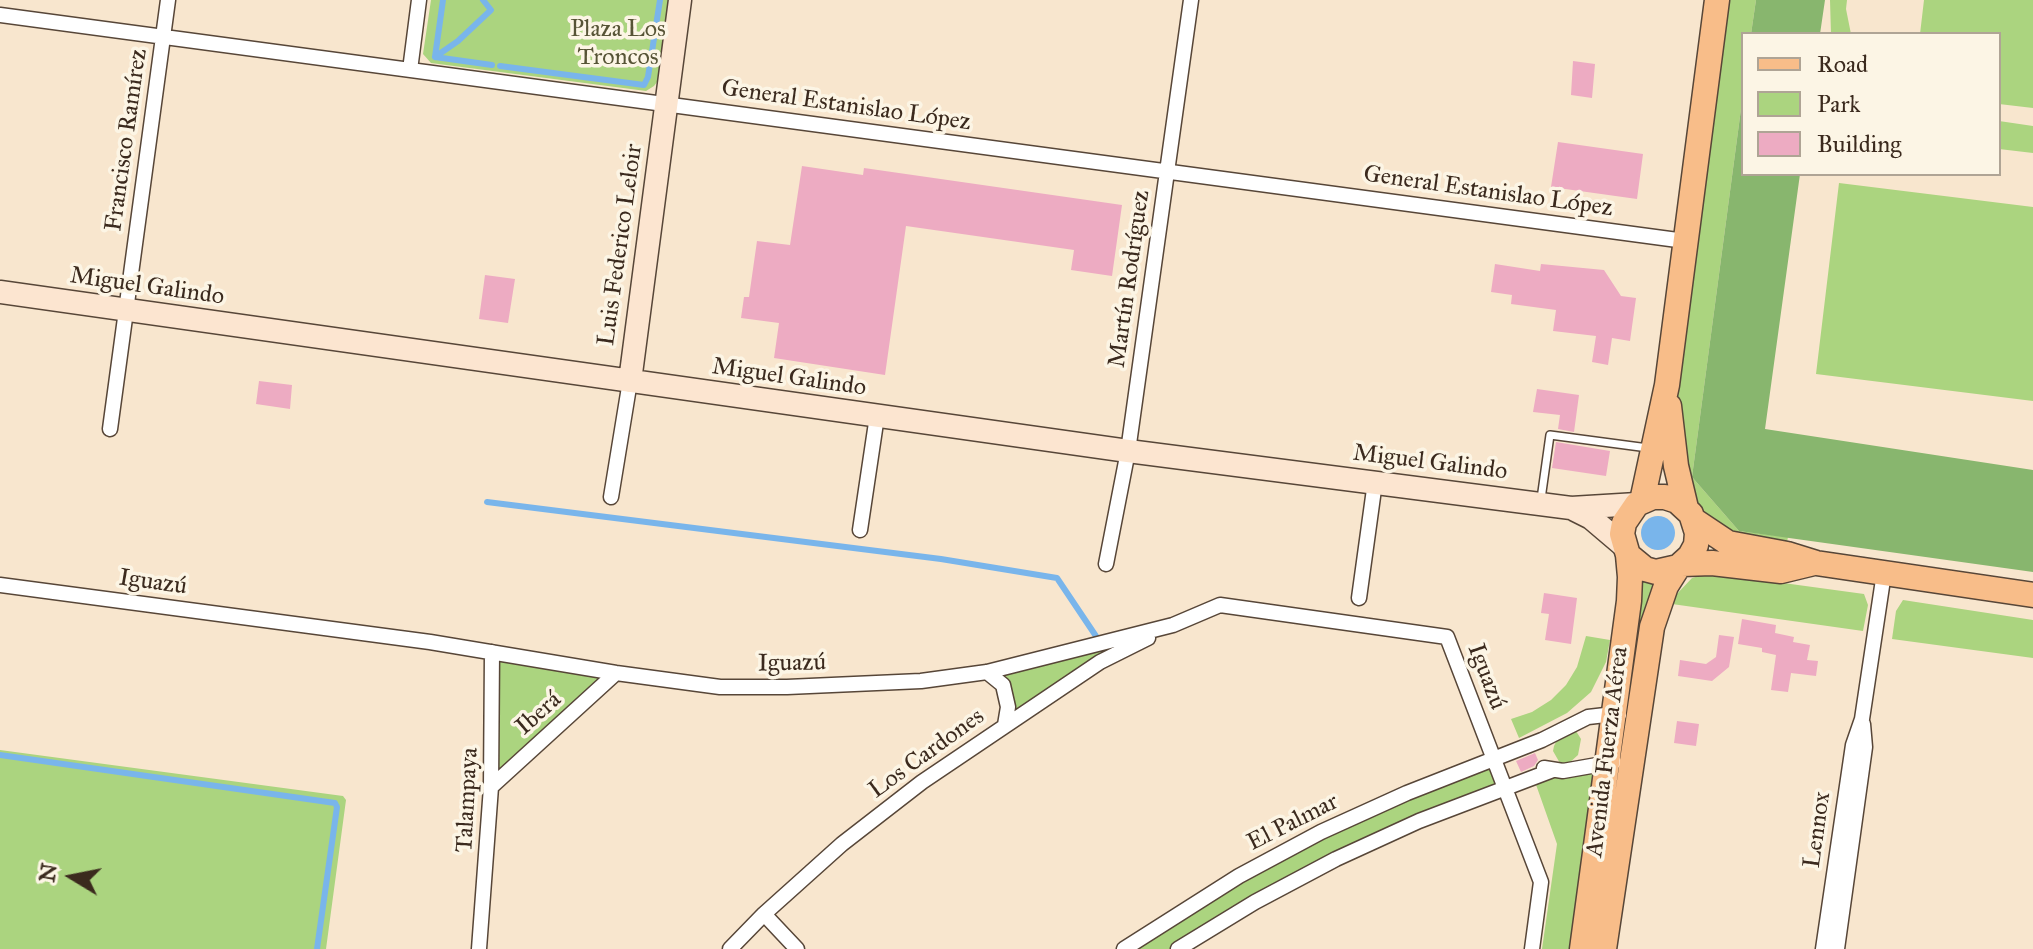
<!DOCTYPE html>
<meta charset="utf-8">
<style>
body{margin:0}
#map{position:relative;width:2033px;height:949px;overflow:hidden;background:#f8e6ce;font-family:"IM FELL Great Primer",serif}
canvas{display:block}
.legend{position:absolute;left:1741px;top:32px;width:260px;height:144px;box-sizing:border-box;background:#fcf5e5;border:2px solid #afa495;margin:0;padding:10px 14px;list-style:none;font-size:24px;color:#3b2a1e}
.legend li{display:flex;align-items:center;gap:16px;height:40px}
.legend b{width:40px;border:2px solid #afa495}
.north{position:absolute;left:32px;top:837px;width:80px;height:80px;-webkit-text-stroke:6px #fcf5e5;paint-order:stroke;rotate:280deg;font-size:22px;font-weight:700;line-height:32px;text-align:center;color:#3b2a1e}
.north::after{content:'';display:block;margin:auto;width:28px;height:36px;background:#3b2a1e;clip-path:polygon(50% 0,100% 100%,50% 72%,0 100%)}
</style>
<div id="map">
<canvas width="2033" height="949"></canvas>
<ul class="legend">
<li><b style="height:10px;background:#f8bd89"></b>Road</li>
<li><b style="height:22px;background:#abd47f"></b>Park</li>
<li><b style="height:22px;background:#edabc2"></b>Building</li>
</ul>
<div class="north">N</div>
</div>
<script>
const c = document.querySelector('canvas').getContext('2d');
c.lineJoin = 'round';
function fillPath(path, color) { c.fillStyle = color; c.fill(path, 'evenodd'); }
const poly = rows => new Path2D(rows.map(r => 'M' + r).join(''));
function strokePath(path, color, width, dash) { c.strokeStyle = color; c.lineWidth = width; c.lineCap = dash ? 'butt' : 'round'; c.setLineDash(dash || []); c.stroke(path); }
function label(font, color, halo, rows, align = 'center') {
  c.font = font + ' "IM FELL Great Primer",serif'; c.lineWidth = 7; c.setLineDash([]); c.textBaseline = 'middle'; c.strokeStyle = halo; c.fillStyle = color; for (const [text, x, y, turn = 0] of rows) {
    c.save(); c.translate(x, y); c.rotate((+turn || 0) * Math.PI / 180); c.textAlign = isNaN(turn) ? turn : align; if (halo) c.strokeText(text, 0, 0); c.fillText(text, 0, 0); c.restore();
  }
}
const green = poly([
 [431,0,670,0,660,78,654,86,646,91,431,63,423,54],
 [1727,0,1756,0,1751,34,1743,34,1743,94,1692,477,1739,531,1788,537,1785,552,1758,545,1701,516,1678,444,1677,396,1681,352],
 [1830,0,1847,0,1846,9,1851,34,1831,34],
 [1924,0,2033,0,2033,108,1999,104,1999,34,1920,34],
 [1999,121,2033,126,2033,153,1999,149],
 [1839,183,2033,207,2033,401,1816,374],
 [1710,573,1864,594,1868,605,1863,631,1672,604,1674,597,1692,578],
 [1630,577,1666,586,1604,949,1542,949,1557,844,1534,779,1607,763],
 [1903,600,2033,620,2033,658,1892,639,1896,611],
 [1173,625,1005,725,1008,707,987,672],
 [1586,636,1610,640,1606,662,1591,692,1567,713,1519,738,1511,719,1532,712,1551,700,1566,685,1577,667],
 [492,652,616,673,492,787],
 [1576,731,1581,739,1578,755,1568,764,1561,765,1553,751,1554,746,1556,742],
 [0,750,343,796,346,800,326,949,0,949],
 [1494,759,1505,788,1419,821,1178,949,1124,949,1239,876]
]);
const forest = poly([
 [1756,0,1825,0,1820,34,1751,34],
 [1743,94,1743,174,1800,174,1765,429,2033,470,2033,572,1739,531,1692,477]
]);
const water = poly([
 '1641 533a17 17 0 1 1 34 0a17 17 0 1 1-34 0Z'
]);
const stream = poly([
 [435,57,458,41,491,10,483,0],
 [435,57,492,65],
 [435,57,443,0],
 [500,66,644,85,648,77,660,0],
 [487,502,941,559,1057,578,1110,657],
 [0,755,335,803,337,807,317,949]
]);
const building = poly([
 [1573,61,1595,64,1592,98,1571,95],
 [1558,142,1643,154,1637,199,1551,187],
 [802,166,863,175,864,168,1122,205,1112,276,1071,270,1074,250,906,226,885,375,774,358,779,323,741,318,744,297,749,297,757,241,790,245],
 [1495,264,1540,271,1541,264,1604,270,1621,296,1636,298,1630,341,1612,338,1608,365,1592,362,1596,336,1553,331,1556,310,1511,304,1512,295,1491,292],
 [485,275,515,279,508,323,479,319],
 [259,381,292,385,290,409,256,404],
 [1537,389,1579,395,1574,432,1558,429,1560,415,1533,412],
 [1556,442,1610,451,1606,476,1552,468],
 [1544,593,1577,598,1571,644,1545,640,1549,614,1541,613],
 [1742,619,1776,625,1775,633,1794,637,1793,642,1810,645,1807,660,1818,661,1816,676,1791,673,1788,692,1771,690,1776,655,1762,652,1762,648,1738,644],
 [1719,635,1734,637,1729,667,1712,681,1678,676,1680,660,1706,664,1716,657],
 [1677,721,1699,724,1696,746,1674,743],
 [1535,753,1538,760,1534,766,1521,772,1516,761]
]);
const lane = poly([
 [1541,499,1550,435,1648,448]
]);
const street = poly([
 [0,15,1685,241],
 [410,70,419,0],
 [110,429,168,0],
 [611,497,630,381],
 [860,530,877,416],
 [1106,564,1128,451,1191,0],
 [0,585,430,642,616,673,720,687,787,687,921,681,987,672,1173,625,1220,605,1447,637,1541,882,1532,949],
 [1359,598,1375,482],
 [987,672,1003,685,1008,707,1005,725],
 [1544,768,1563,771,1614,762],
 [491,787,616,673],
 [764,914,797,949],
 [479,949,491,787,492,652],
 [730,949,764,914,842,844,922,782,1100,662,1148,638],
 [1124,949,1239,876,1321,832,1407,793,1542,740,1588,717,1614,714,1619,715],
 [1178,949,1255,902,1336,859,1419,821,1553,770],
 [1823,949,1853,745,1862,719,1884,573],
 [1837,949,1865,747,1863,724]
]);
const secondary = poly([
 [0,292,1128,451,1571,508,1637,504],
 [630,381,680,0],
 [1575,510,1591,518,1624,546]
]);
const primary = poly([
 [1669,406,1676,466,1686,508],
 [1642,501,1667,385,1717,0],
 [1695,521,1728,543,1787,554,1816,563,2033,595],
 [1682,564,1712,563,1781,571,1814,563],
 [1582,949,1629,601,1630,577,1628,555,1622,534,1624,523,1637,504,1653,497,1665,497,1677,501,1691,514,1697,533,1696,545,1690,556,1678,567,1656,572,1645,569,1628,555],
 [1604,949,1652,627,1666,586,1678,567]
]);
const parkNames = [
 ["Plaza Los",618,30],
 ["Troncos",618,58]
];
const streetNames = [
 ["General Estanislao López",846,106,8],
 ["Francisco Ramírez",127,140,-82],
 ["General Estanislao López",1488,192,8],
 ["Luis Federico Leloir",621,245,-82],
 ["Martín Rodríguez",1130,279,-82],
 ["Miguel Galindo",147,287,8],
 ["Miguel Galindo",789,378,8],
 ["Miguel Galindo",1430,463,7],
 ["Iguazú",153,583,8],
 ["Iguazú",792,664,-1],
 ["Iguazú",1486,677,69],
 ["Iberá",539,714,-42],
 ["Avenida Fuerza Aérea",1608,752,-83],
 ["Los Cardones",927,754,-36],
 ["Talampaya",468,800,-87],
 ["El Palmar",1293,823,-27],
 ["Lennox",1818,830,-82]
];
fillPath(green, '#abd47f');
fillPath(forest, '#88b66e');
fillPath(water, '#79b5eb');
strokePath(stream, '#79b5eb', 6);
fillPath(building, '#edabc2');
strokePath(lane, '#574638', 10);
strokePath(street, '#574638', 17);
strokePath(secondary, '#574638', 25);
strokePath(primary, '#574638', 27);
strokePath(lane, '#fff', 7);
strokePath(street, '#fff', 14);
strokePath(secondary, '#fce5d0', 22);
strokePath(primary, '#f8bd89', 24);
label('24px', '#575436', '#fcf5e5', parkNames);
label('24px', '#3b2a1e', '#fcf5e5', streetNames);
</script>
